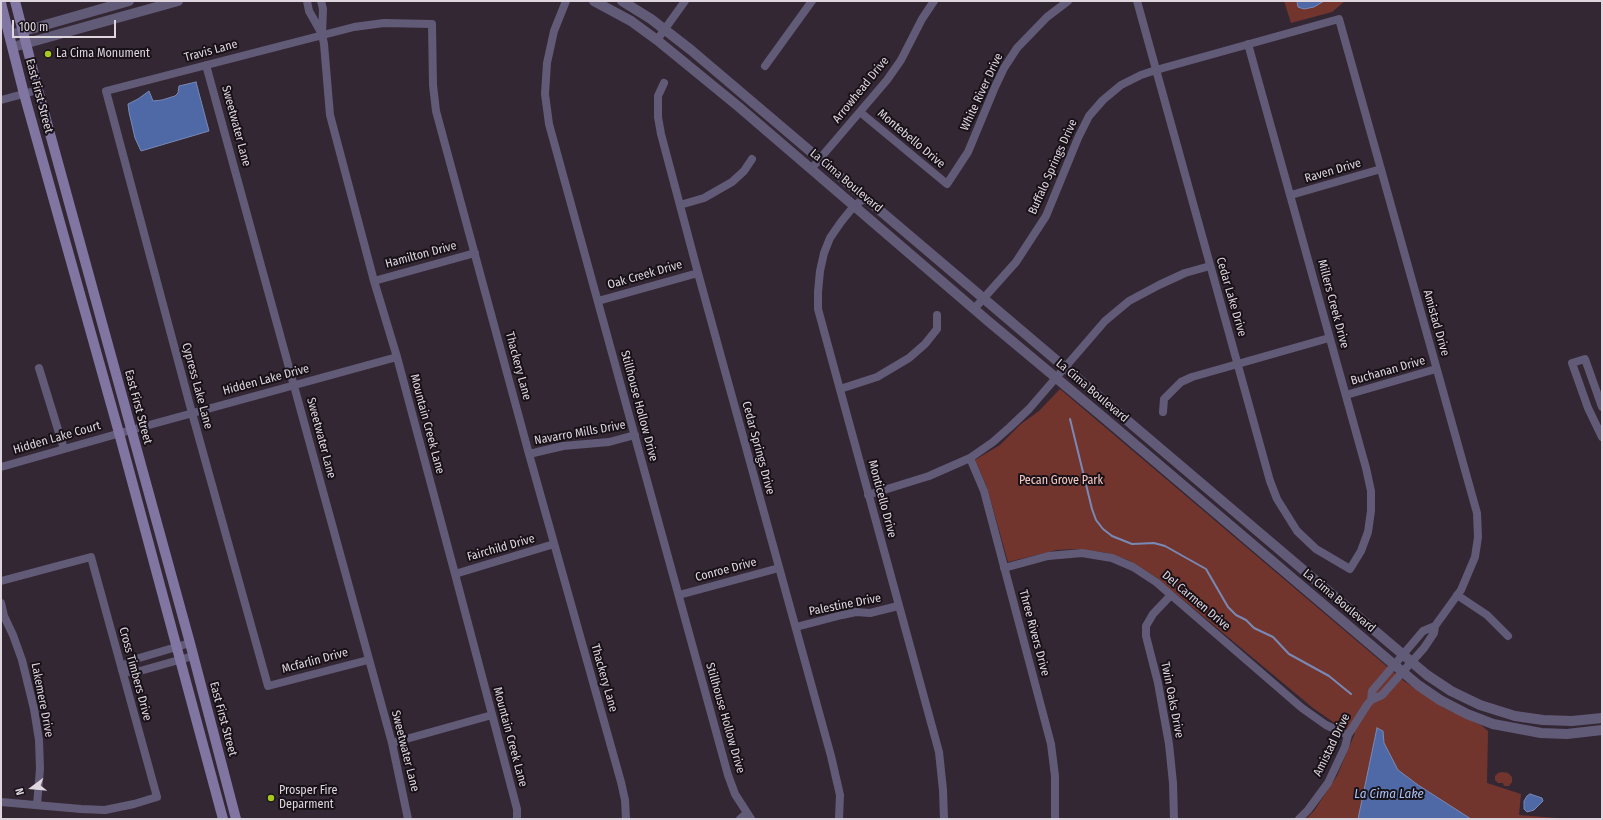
<!DOCTYPE html>
<style>
body{margin:0}
#map{position:relative;width:1603px;height:820px;overflow:hidden;background:#342734;font-family:"Fira Sans Condensed",sans-serif}
canvas{display:block}
.frame{position:absolute;inset:0;border:2px solid #ded5de;pointer-events:none}
.north{position:absolute;left:12px;top:768px;width:40px;height:40px;-webkit-text-stroke:3px #181218;paint-order:stroke;rotate:254deg;font-size:11px;font-weight:700;line-height:16px;text-align:center;color:#ded5de}
.north::after{content:'';display:block;margin:auto;width:14px;height:18px;background:#ded5de;clip-path:polygon(50% 0,100% 100%,50% 72%,0 100%)}
.scale{position:absolute;left:12px;top:20px;width:104px;height:18px;box-sizing:border-box;border:2px solid #ded5de;border-top:0;padding-left:5px;font-size:12px;line-height:14px;white-space:nowrap;color:#ded5de;-webkit-text-stroke:3px #181218;paint-order:stroke}
</style>
<div id="map">
<canvas width="1603" height="820"></canvas>
<div class="frame"></div>
<div class="north">N</div>
<div class="scale">100 m</div>
</div>
<script>
const c = document.querySelector('canvas').getContext('2d');
c.lineJoin = 'round';
function fillPath(path, color) { c.fillStyle = color; c.fill(path, 'evenodd'); }
const poly = rows => new Path2D(rows.map(r => 'M' + r).join(''));
function strokePath(path, color, width, dash) { c.strokeStyle = color; c.lineWidth = width; c.lineCap = dash ? 'butt' : 'round'; c.setLineDash(dash || []); c.stroke(path); }
function label(font, color, halo, rows, align = 'center') {
  c.font = font + ' "Fira Sans Condensed",sans-serif'; c.lineWidth = 4; c.setLineDash([]); c.textBaseline = 'middle'; c.strokeStyle = halo; c.fillStyle = color; for (const [text, x, y, turn = 0] of rows) {
    c.save(); c.translate(x, y); c.rotate((+turn || 0) * Math.PI / 180); c.textAlign = isNaN(turn) ? turn : align; if (halo) c.strokeText(text, 0, 0); c.fillText(text, 0, 0); c.restore();
  }
}
const green = poly([
 [1284,1,1345,1,1332,12,1291,23],
 [1060,389,1404,681,1444,708,1481,725,1488,731,1487,783,1521,794,1519,815,1569,819,1306,819,1314,811,1337,776,1355,733,1339,726,1313,708,1156,577,1128,560,1108,553,1077,549,1057,550,1008,562,987,487,975,460,1000,445,1021,424,1039,411],
 [1502,772,1508,773,1512,777,1512,782,1509,786,1504,786,1503,783,1498,783,1495,780,1495,776,1498,773]
]);
const water = poly([
 [1297,1,1324,1,1314,7,1304,9,1298,7,1297,1],
 [196,82,209,131,141,151,135,138,129,112,128,104,138,99,149,91,153,101,162,100,175,96,178,93,179,86,196,82],
 [1377,728,1383,731,1384,743,1398,770,1418,785,1471,819,1358,819,1377,728],
 [1530,794,1542,798,1543,801,1534,810,1527,812,1524,809,1524,801,1527,796,1530,794]
]);
const stream = poly([
 [1070,419,1092,509,1096,520,1103,529,1112,536,1132,544,1154,543,1165,546,1206,569,1228,607,1236,615,1246,620,1254,628,1273,637,1289,654,1329,676,1351,694]
]);
const minor = poly([
 [307,1,309,11,322,34],
 [321,1,323,9,322,34,324,44,330,115,374,281,397,357,455,574,517,809,517,819],
 [566,1,554,31,547,63,545,94,549,124,728,775,735,794,751,819],
 [1137,1,1270,481,1277,499,1297,531,1316,549,1350,569,1361,551,1368,532,1371,511,1371,491,1366,468,1248,44],
 [657,40,685,1],
 [206,65,392,743,408,819],
 [765,66,812,1],
 [664,83,658,96,658,117,661,134,698,273,831,756,840,795,839,819],
 [1,100,38,90],
 [860,112,947,184,968,152,995,87,1004,68,1017,48,1047,17,1068,1],
 [811,169,887,80,901,60,922,19,934,1],
 [1291,195,1381,169],
 [865,198,854,206,841,222,830,238,824,253,820,271,818,292,818,309,939,752,943,790,944,819],
 [680,205,704,198,732,182,744,171,752,159],
 [374,281,475,253],
 [598,301,698,273],
 [974,309,1016,262,1046,216,1078,138,1089,116,1103,100,1121,85,1141,75,1156,70,1339,19,1477,513,1478,537,1475,557,1461,590,1435,626,1423,631,1372,691,1371,700],
 [39,368,64,449],
 [840,389,877,377,909,358,925,344,937,329,937,315],
 [1346,395,1436,369],
 [1602,407,1585,359,1572,363,1588,408,1602,437],
 [1163,412,1164,399,1181,382,1192,377,1329,338],
 [529,454,563,446,609,442,635,435],
 [970,458,984,491,1051,744,1055,776,1055,819],
 [1,467,131,430,397,357],
 [868,495,929,476,970,458,993,442,1010,427,1029,409,1105,321,1129,301,1159,285,1185,273,1210,266],
 [1004,568,1048,556,1082,553,1112,558,1133,567,1156,582,1302,708,1326,725,1348,735],
 [455,574,554,544],
 [1,581,91,557,157,797,134,804,105,810,81,809,1,802],
 [679,595,779,568],
 [1171,595,1153,614,1146,626,1146,636,1158,683,1169,744,1173,783,1174,819],
 [1457,595,1487,615,1508,636],
 [1,603,4,616,13,635,22,660,34,709,39,740,40,769,37,805],
 [796,627,842,615,856,612,870,613,898,606],
 [190,643,129,661,122,670,133,673,193,656],
 [368,660,268,686,192,413,106,91,354,27,384,23,432,24,433,85,436,111,529,454,621,782,625,800,626,819],
 [392,743,492,715],
 [740,819,747,813],
 [1299,819,1308,810,1328,783,1345,747,1348,735,1367,705,1371,700,1382,695,1424,648,1434,633,1435,626]
]);
const tertiary = poly([
 [594,1,631,21,657,40,739,107,988,321,1103,417,1418,685,1440,700,1467,714,1493,724,1541,733,1567,734,1602,730],
 [622,1,651,19,691,50,1427,675,1451,691,1480,705,1515,716,1543,720,1572,721,1602,718],
 [10,35,129,1],
 [13,47,178,1]
]);
const secondary = poly([
 [15,1,38,90,190,643,236,819],
 [1,3,24,94,119,433,223,819]
]);
const markers = [
 [48,54,4,"#a7c81f"],
 [271,798,4,"#a7c81f"]
];
const streetNames = [
 ["Travis Lane",211,51,-15],
 ["Arrowhead Drive",861,90,-51],
 ["White River Drive",982,92,-65],
 ["East First Street",39,96,75],
 ["Sweetwater Lane",236,126,75],
 ["Montebello Drive",911,139,40],
 ["Buffalo Springs Drive",1053,167,-66],
 ["Raven Drive",1333,171,-16],
 ["La Cima Boulevard",846,181,40],
 ["Hamilton Drive",421,255,-15],
 ["Oak Creek Drive",645,275,-16],
 ["Cedar Lake Drive",1231,297,74],
 ["Millers Creek Drive",1333,304,75],
 ["Amistad Drive",1436,323,74],
 ["Thackery Lane",518,366,75],
 ["Buchanan Drive",1388,371,-16],
 ["Hidden Lake Drive",266,380,-15],
 ["Cypress Lake Lane",197,386,75],
 ["La Cima Boulevard",1092,391,40],
 ["Stillhouse Hollow Drive",639,406,75],
 ["East First Street",138,407,75],
 ["Mountain Creek Lane",427,424,75],
 ["Navarro Mills Drive",580,433,-10],
 ["Hidden Lake Court",57,438,-16],
 ["Sweetwater Lane",321,438,75],
 ["Cedar Springs Drive",758,448,75],
 ["Monticello Drive",882,499,75],
 ["Fairchild Drive",501,548,-16],
 ["Conroe Drive",726,570,-15],
 ["Del Carmen Drive",1196,601,40],
 ["La Cima Boulevard",1339,601,40],
 ["Palestine Drive",845,605,-11],
 ["Three Rivers Drive",1034,633,75],
 ["Mcfarlin Drive",315,661,-15],
 ["Cross Timbers Drive",135,674,75],
 ["Thackery Lane",604,678,74],
 ["Lakemere Drive",42,700,79],
 ["Twin Oaks Drive",1172,700,79],
 ["Stillhouse Hollow Drive",725,718,74],
 ["East First Street",223,719,75],
 ["Mountain Creek Lane",510,737,75],
 ["Amistad Drive",1332,745,-64],
 ["Sweetwater Lane",405,751,76]
];
const poiNames = [
 ["La Cima Monument",56,54],
 ["Prosper Fire",279,791],
 ["Deparment",279,805]
];
const parkNames = [
 ["Pecan Grove Park",1061,481]
];
const waterNames = [
 ["La Cima Lake",1389,794]
];
fillPath(green, '#72352e');
fillPath(water, '#4e69a5');
strokePath(water, '#7989b6', 1);
strokePath(stream, '#7989b6', 2);
strokePath(minor, '#625b78', 8);
strokePath(tertiary, '#625b78', 10);
strokePath(secondary, '#8175a2', 10);
for (const [x, y, r, color] of markers) { const dot = new Path2D(); dot.arc(x, y, r, 0, 2 * Math.PI); c.fillStyle = color; c.fill(dot); strokePath(dot, '#181218', 1.5); }
label('12px', '#ded5de', '#181218', streetNames);
label('12px', '#ded5de', '#181218', poiNames, 'left');
label('12px', '#f6c9c2', '#181218', parkNames);
label('italic 13px', '#a9c2f5', '#181218', waterNames);
</script>
